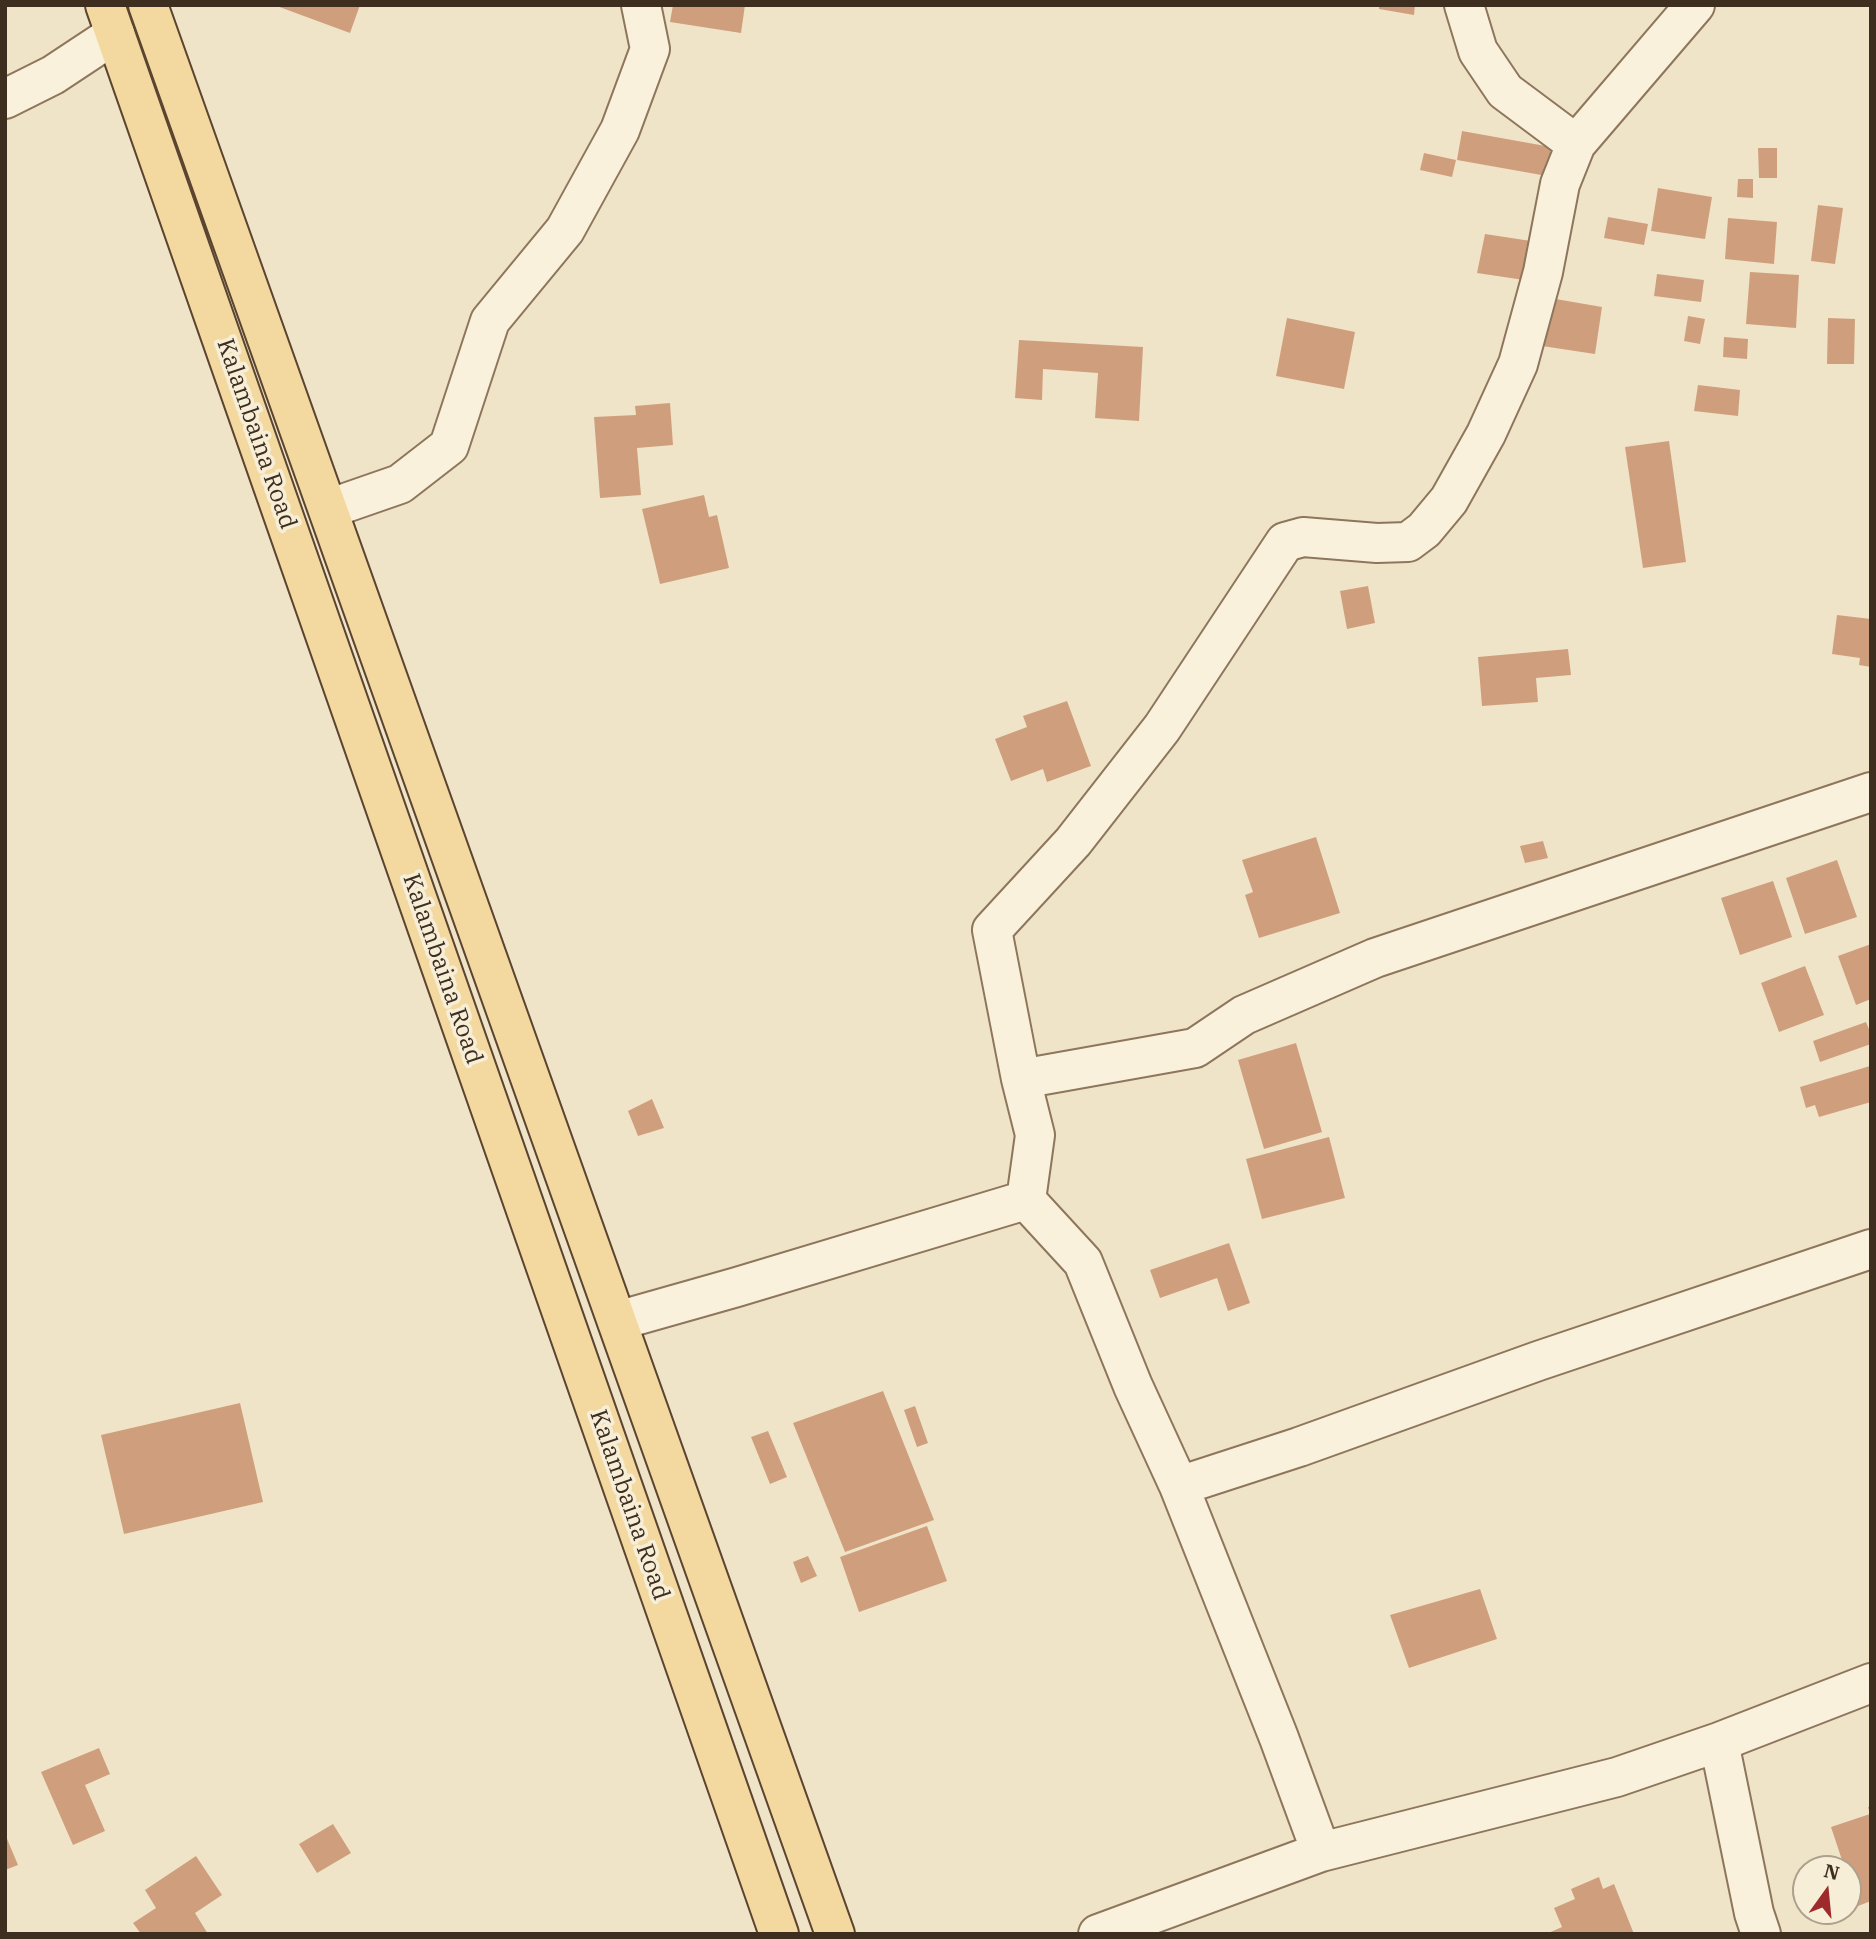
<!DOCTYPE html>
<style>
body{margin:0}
#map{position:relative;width:1876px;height:1939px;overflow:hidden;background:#f0e4c8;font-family:"IBM Plex Serif",serif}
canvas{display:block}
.frame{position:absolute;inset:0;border:7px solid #3d2e20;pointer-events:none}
.north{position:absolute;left:1792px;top:1855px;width:70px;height:70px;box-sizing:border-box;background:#f7eed8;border:2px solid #ada18e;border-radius:50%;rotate:15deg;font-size:19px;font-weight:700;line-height:28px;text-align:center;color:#3d2e20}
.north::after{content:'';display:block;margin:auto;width:24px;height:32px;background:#9e2a2b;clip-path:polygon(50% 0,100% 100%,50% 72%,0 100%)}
</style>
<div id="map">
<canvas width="1876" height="1939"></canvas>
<div class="frame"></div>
<div class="north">N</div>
</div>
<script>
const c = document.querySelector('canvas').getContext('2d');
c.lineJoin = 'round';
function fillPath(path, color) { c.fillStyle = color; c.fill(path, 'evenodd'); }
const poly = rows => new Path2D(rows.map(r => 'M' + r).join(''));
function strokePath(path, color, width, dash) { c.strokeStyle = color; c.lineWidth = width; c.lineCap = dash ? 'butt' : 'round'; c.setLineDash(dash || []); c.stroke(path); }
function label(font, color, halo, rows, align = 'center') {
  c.font = font + ' "IBM Plex Serif",serif'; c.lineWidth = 7; c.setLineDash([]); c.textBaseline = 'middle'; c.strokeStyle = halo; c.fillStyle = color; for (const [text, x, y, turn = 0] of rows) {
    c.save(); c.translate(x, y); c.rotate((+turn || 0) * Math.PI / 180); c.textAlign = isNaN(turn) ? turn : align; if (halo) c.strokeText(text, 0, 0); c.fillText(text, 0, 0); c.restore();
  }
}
const building = poly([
 [274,5,360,5,350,33],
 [673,5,745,5,741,33,670,22],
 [1379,5,1415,5,1414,15,1379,9],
 [1462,131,1551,147,1547,176,1457,160],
 [1758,148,1777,148,1777,178,1759,178],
 [1424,153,1456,160,1452,177,1420,170],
 [1738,179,1753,179,1753,198,1737,197],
 [1658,188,1712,197,1705,239,1651,231],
 [1818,205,1843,208,1835,264,1811,261],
 [1608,217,1648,224,1644,245,1604,238],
 [1728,218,1777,222,1774,264,1725,259],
 [1485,234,1531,241,1524,280,1477,273],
 [1750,272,1799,275,1796,328,1746,324],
 [1657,274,1704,280,1701,302,1654,296],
 [1550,298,1602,307,1595,354,1542,346],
 [1688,316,1705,319,1700,344,1684,341],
 [1287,318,1355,332,1344,389,1276,376],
 [1828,318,1855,319,1854,364,1827,364],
 [1724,337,1748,339,1747,359,1723,357],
 [1019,340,1143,347,1139,421,1095,418,1098,373,1043,369,1042,400,1015,398],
 [1698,385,1740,390,1738,416,1694,411],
 [670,403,673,445,637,448,641,495,600,498,594,417,636,415,635,406],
 [1669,441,1686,562,1643,568,1625,447],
 [704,495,709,517,717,515,729,568,660,584,642,509],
 [1368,586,1375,623,1347,629,1340,591],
 [1837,615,1871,619,1871,667,1859,665,1860,658,1832,654],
 [1568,649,1571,675,1536,678,1538,702,1482,706,1478,657],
 [1067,701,1091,766,1047,782,1043,769,1011,781,995,739,1027,727,1023,716],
 [1316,837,1340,913,1259,938,1245,895,1253,892,1242,860],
 [1543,841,1548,858,1525,863,1520,846],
 [1837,860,1857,917,1805,934,1786,878],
 [1773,881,1792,937,1740,955,1721,898],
 [1871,944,1871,999,1856,1005,1838,956],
 [1805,966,1824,1015,1779,1032,1761,983],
 [1866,1022,1871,1034,1871,1044,1820,1062,1813,1041],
 [1296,1043,1322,1132,1264,1149,1238,1060],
 [1870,1066,1871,1102,1819,1117,1815,1105,1806,1108,1800,1087],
 [652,1099,664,1128,638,1136,628,1111],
 [1329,1137,1345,1198,1262,1219,1246,1159],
 [1229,1243,1250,1303,1228,1311,1217,1278,1160,1298,1150,1270],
 [883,1391,934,1520,845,1552,793,1423],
 [240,1403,263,1502,124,1534,101,1435],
 [915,1406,928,1443,917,1447,904,1410],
 [768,1431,787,1477,770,1484,751,1437],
 [927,1526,947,1581,859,1612,840,1557],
 [808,1556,817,1576,801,1583,793,1562],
 [1480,1589,1497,1639,1409,1668,1390,1615],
 [99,1748,110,1774,85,1785,105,1831,73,1845,41,1772],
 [1871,1806,1871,1901,1858,1906,1848,1877,1848,1869,1845,1869,1831,1827,1870,1814,1868,1807],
 [333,1824,351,1853,317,1873,299,1844],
 [5,1834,18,1865,5,1870],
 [196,1856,222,1895,195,1913,208,1934,141,1934,133,1923,156,1908,145,1890],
 [1599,1877,1603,1889,1614,1884,1634,1934,1546,1934,1562,1927,1554,1908,1575,1899,1571,1889]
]);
const minor = poly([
 [1464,5,1478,51,1505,91,1576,144],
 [5,99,53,75,115,34],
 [328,509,400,484,449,446,490,321,565,230,620,130,650,49,641,5],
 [1021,1079,1195,1048,1244,1015,1375,958,1871,792],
 [1026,1200,1083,1262,1133,1386,1179,1486],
 [617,1321,737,1287,1026,1200,1035,1135,1021,1079,992,930,1073,842,1162,728,1285,542,1303,537,1377,543,1408,542,1424,530,1449,500,1486,434,1518,364,1543,272,1560,184,1576,144,1695,5],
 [1719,1742,1754,1913,1761,1934],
 [1321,1852,1279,1738,1179,1486,1299,1447,1538,1361,1871,1249],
 [1098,1934,1321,1852,1617,1777,1719,1742,1871,1683]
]);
const major = poly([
 [105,5,779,1934],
 [148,5,835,1934]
]);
const streetNames = [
 ["Kalambaina Road",256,434,71],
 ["Kalambaina Road",442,969,71],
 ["Kalambaina Road",629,1505,71]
];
fillPath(building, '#cf9f7d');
strokePath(minor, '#8d765c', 42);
strokePath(major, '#5b4430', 42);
strokePath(minor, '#faf1dc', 38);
strokePath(major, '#f3d9a0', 38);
label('24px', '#3d2e20', '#f7eed8', streetNames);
</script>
